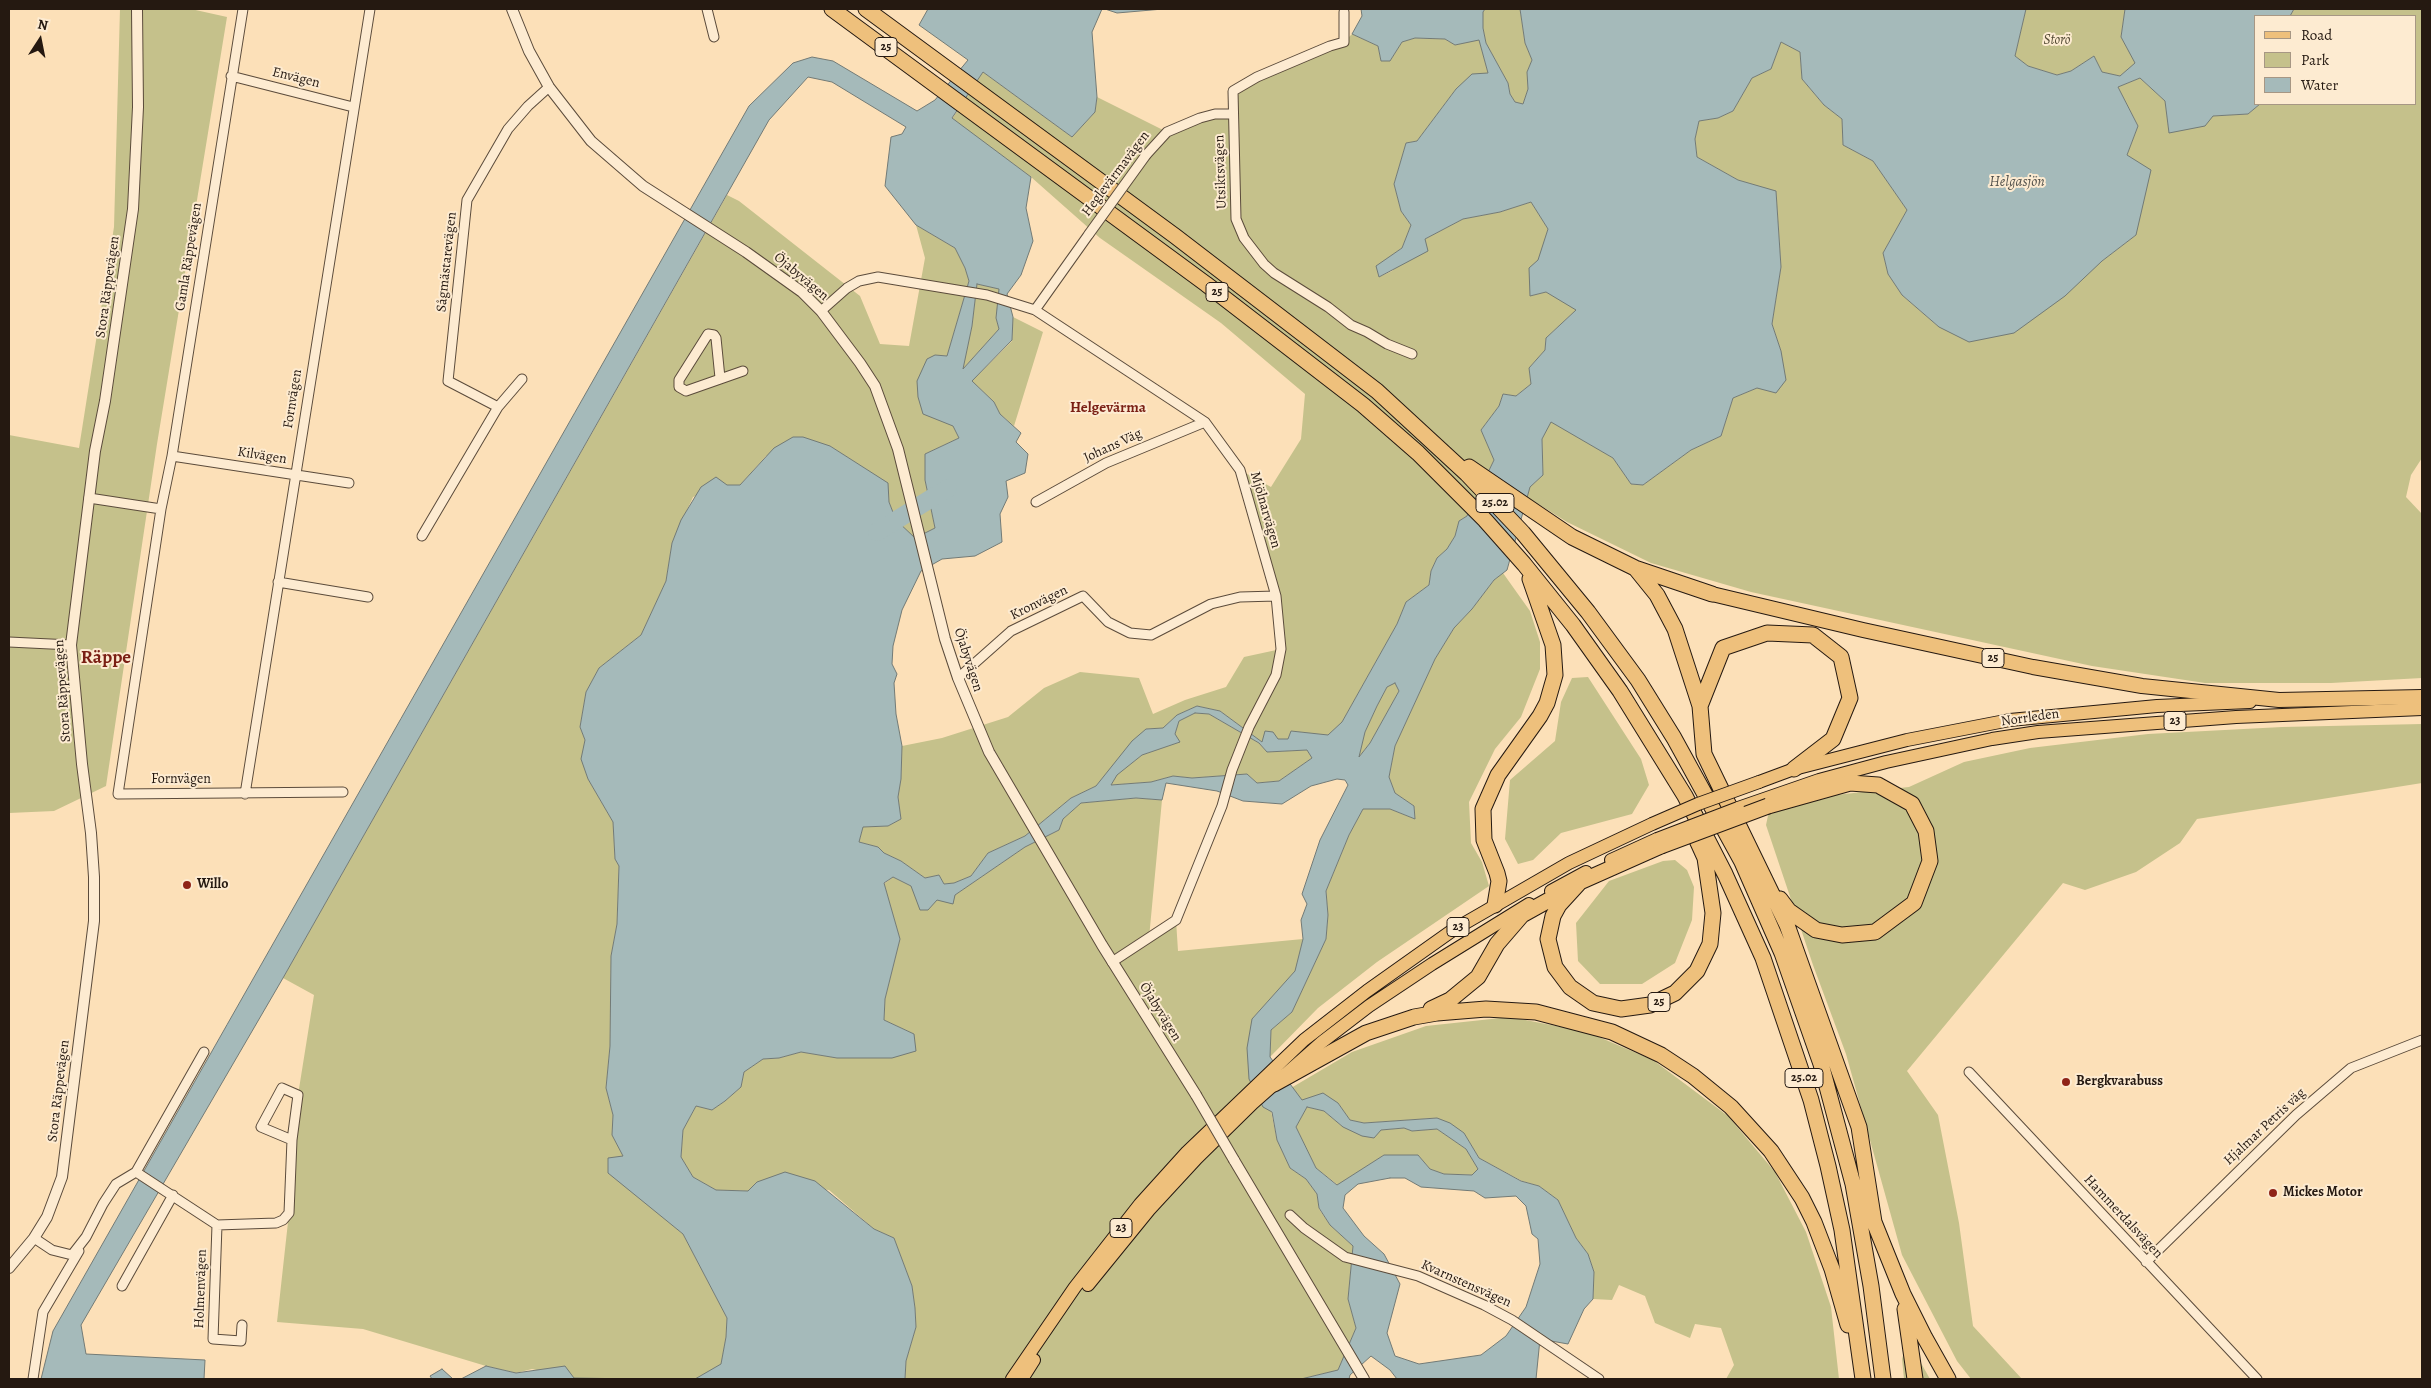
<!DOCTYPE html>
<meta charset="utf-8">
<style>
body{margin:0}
#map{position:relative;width:2431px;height:1388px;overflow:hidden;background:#fce0b8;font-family:Alegreya,serif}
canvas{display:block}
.frame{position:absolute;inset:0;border:10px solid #251911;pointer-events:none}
.legend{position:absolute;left:2254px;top:15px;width:162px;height:90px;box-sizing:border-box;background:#fdebd1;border:1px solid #a79784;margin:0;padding:6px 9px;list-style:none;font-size:15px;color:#251911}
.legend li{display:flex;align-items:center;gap:10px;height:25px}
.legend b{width:25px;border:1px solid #a79784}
.north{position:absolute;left:15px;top:15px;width:50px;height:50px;-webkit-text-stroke:4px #fdebd1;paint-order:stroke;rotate:11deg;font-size:14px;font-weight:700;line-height:20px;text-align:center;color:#251911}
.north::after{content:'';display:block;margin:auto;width:18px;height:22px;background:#251911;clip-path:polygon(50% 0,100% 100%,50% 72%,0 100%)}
</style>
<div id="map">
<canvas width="2431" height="1388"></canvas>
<div class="frame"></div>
<ul class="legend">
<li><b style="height:6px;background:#eec07c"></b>Road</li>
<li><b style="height:14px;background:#c5c18b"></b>Park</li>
<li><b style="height:14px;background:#a5baba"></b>Water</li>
</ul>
<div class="north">N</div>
</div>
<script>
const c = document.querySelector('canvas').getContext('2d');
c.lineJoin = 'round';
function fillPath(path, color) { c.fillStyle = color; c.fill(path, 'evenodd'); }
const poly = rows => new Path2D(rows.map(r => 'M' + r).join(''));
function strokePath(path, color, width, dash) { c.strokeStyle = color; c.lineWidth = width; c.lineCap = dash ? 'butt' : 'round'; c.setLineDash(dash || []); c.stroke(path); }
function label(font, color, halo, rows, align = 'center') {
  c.font = font + ' Alegreya,serif'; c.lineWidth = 4; c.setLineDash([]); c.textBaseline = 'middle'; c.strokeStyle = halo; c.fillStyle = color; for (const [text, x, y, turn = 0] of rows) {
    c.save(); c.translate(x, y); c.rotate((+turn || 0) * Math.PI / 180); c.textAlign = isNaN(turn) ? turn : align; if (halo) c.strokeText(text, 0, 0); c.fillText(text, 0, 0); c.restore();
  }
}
const green = poly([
 [120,9,191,9,227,17,157,444,106,786,54,811,9,813,9,435,79,448,114,227],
 [1485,9,1520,9,1525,43,1532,60,1527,72,1528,89,1523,104,1515,102,1510,94,1508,83,1486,43,1483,28,1483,12],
 [2026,9,2125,9,2121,37,2136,63,2120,76,2102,72,2094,56,2071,71,2057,75,2028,66,2015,56],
 [2294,9,2422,9,2422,458,2411,475,2406,497,2422,514,2422,678,2331,683,2205,683,2092,666,1751,592,1651,563,1567,522,1527,497,1530,487,1543,475,1542,439,1551,421,1613,458,1631,484,1643,485,1691,450,1721,436,1733,398,1757,388,1781,351,1772,324,1781,267,1776,192,1738,180,1697,157,1695,139,1699,121,1718,118,1733,111,1752,78,1771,69,1781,42,1800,52,1802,79,1824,105,1842,119,1843,145,1873,161,1907,210,1883,253,1888,274,1902,295,1939,327,2102,261,2136,235,2127,155,2138,126,2118,87,2140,78,2165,101,2169,132,2213,116,2248,114,2260,104,2415,104,2415,16,2290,16],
 [1352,34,1378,46,1381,61,1390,61,1402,42,1415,38,1445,39,1455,45,1479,39,1488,73,1456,89,1417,141,1406,143,1394,184,1401,211,1411,225,1402,248,1377,266,1379,277,1392,271,1425,239,1463,219,1500,212,1531,202,1548,229,1530,296,1546,292,1577,309,1546,338,1545,350,1529,368,1531,384,1516,396,1503,394,1499,406,1481,430,1494,460,1467,516,1459,521,1455,536,1447,549,1437,558,1431,571,1429,585,1406,602,1397,624,1342,722,1328,736,1291,731,1288,739,1262,742,1220,711,1197,706,1177,715,1163,728,1146,729,1096,786,1071,798,1025,836,988,853,971,876,954,883,944,884,939,875,925,878,901,861,884,853,878,847,859,842,863,827,888,826,901,819,898,797,901,779,902,746,942,738,1008,717,1044,688,1080,672,1139,678,1153,714,1185,700,1226,687,1244,657,1281,649,1276,596,1240,470,1271,487,1301,439,1305,394,1221,323,1100,238,1031,177,952,119,983,72,1072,137,1095,112,1097,97,1167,132,1200,118,1232,114,1233,91,1344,42],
 [727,195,739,201,860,296,880,344,909,346,925,258,916,225,955,248,965,268,969,281,947,356,935,355,943,421,953,426,959,438,925,454,925,480,935,528,914,538,896,520,889,502,887,483,830,446,766,456,740,485,727,485,693,497,672,543,666,581,641,635,599,668,586,692,580,727,585,740,582,759,588,779,613,822,615,859,619,866,617,924,611,956,610,1046,606,1088,613,1115,612,1135,651,1207,683,1234,727,1318,726,1337,721,1365,695,1379,574,1378,532,1369,516,1373,486,1366,363,1329,277,1322,289,1213,298,1095,314,995,283,978],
 [977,284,1000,289,996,318,999,329,962,370,972,326],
 [1013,317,1043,332,1014,426,1000,414,994,402,972,381,1012,341],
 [1503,573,1530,611,1540,642,1540,669,1521,717,1495,749,1469,802,1471,843,1482,862,1489,886,1377,962,1318,1008,1270,1057,1271,1030,1292,1012,1326,939,1328,915,1326,891,1349,835,1363,809,1390,809,1415,819,1414,806,1395,793,1389,777,1395,746,1435,659,1454,628,1472,609,1494,580],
 [1588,677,1641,759,1649,785,1632,814,1561,833,1533,860,1518,864,1505,839,1510,780,1555,741,1561,702,1572,678],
 [1395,682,1399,691,1370,743,1358,758,1365,732,1377,706,1387,687],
 [1195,713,1209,714,1259,743,1267,752,1307,750,1312,758,1279,781,1257,783,1247,774,1192,778,1173,776,1151,782,1111,785,1116,775,1142,755,1179,742,1175,734,1179,721],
 [2422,724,2422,783,2197,819,2180,843,2136,872,2085,890,2063,883,1907,1071,1938,1115,1959,1223,1973,1326,2022,1379,1971,1379,1957,1361,1902,1255,1846,1054,1813,965,1766,825,1769,811,1817,797,1909,787,1964,762,2030,748,2148,734,2282,727],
 [1136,798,1162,800,1149,938,1176,920,1178,951,1303,939,1295,972,1252,1019,1277,1140,1290,1168,1306,1179,1317,1194,1319,1209,1330,1225,1353,1246,1348,1299,1356,1328,1338,1370,1301,1379,905,1379,906,1361,916,1327,915,1308,912,1286,894,1238,874,1229,829,1190,757,1182,748,1191,716,1190,693,1177,681,1157,683,1130,696,1106,712,1110,725,1101,741,1087,744,1072,763,1059,779,1058,801,1052,837,1058,892,1058,914,1034,884,1020,885,999,900,939,884,884,893,877,911,886,928,910,937,899,955,895,1025,847,1059,830,1063,819,1081,803],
 [1675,860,1687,870,1694,887,1692,920,1675,963,1642,984,1600,984,1578,961,1576,923,1609,881,1663,861],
 [1510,1017,1587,1032,1653,1060,1728,1116,1775,1172,1806,1232,1831,1307,1839,1379,1726,1379,1734,1365,1721,1328,1695,1324,1690,1338,1655,1323,1645,1296,1619,1285,1612,1300,1593,1299,1594,1272,1588,1254,1576,1238,1558,1200,1539,1186,1522,1181,1479,1158,1464,1133,1437,1118,1364,1123,1350,1120,1338,1103,1302,1100,1291,1088,1352,1052,1426,1026],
 [1307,1107,1324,1111,1343,1127,1374,1138,1380,1130,1404,1128,1412,1131,1437,1129,1466,1149,1478,1169,1472,1175,1444,1174,1430,1169,1418,1155,1384,1155,1338,1185,1316,1168,1296,1127],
 [1908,1340,1930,1379,1904,1379,1902,1359]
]);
const water = poly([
 [928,9,1102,9,1092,32,1097,97,1095,112,1072,137,983,72,952,118,1031,177,1026,208,1033,241,1021,275,1007,294,1013,317,1012,340,972,381,994,402,1000,414,1021,433,1016,442,1028,454,1025,473,1006,481,1008,497,1000,514,1002,542,975,556,942,559,921,571,902,610,893,646,892,664,897,674,894,683,896,714,902,746,901,779,898,797,901,819,888,826,863,827,859,842,878,847,884,853,901,861,925,878,939,875,944,884,954,883,971,876,988,853,1025,836,1071,798,1096,786,1132,741,1146,729,1163,728,1177,715,1197,706,1220,711,1262,742,1265,731,1273,732,1278,739,1288,739,1291,731,1328,735,1342,722,1397,624,1406,602,1429,585,1431,571,1437,558,1447,549,1455,536,1459,521,1467,516,1494,460,1481,430,1499,406,1503,394,1516,396,1531,384,1529,368,1545,350,1546,338,1576,310,1546,292,1530,296,1529,268,1538,260,1548,229,1531,202,1500,212,1463,219,1425,239,1428,251,1379,277,1376,266,1402,248,1411,225,1401,211,1394,184,1406,143,1417,141,1456,89,1472,74,1488,73,1479,40,1455,45,1445,39,1415,38,1402,42,1390,61,1381,61,1378,46,1352,34,1362,16,1361,9,1485,9,1483,12,1483,28,1486,43,1508,83,1510,94,1515,102,1523,104,1528,89,1527,72,1532,60,1525,43,1520,9,2026,9,2015,56,2028,66,2057,75,2071,71,2094,56,2102,72,2120,76,2135,63,2121,37,2125,9,2294,9,2290,16,2255,16,2255,104,2260,104,2248,114,2213,116,2205,126,2169,133,2165,101,2140,78,2118,87,2138,126,2127,155,2151,170,2136,235,2102,261,2065,296,2014,333,1969,342,1939,327,1902,295,1888,274,1883,253,1907,210,1873,161,1843,145,1842,119,1824,105,1802,79,1800,52,1781,42,1771,69,1752,78,1733,111,1718,118,1699,121,1695,139,1697,157,1738,180,1776,191,1781,267,1772,324,1781,351,1786,380,1776,393,1757,388,1733,398,1721,436,1691,450,1643,485,1631,484,1613,458,1551,422,1542,439,1543,475,1530,487,1507,570,1494,580,1472,609,1454,628,1435,659,1395,746,1389,777,1395,793,1414,806,1415,819,1390,809,1363,809,1349,835,1326,891,1328,915,1326,939,1292,1012,1271,1030,1270,1057,1302,1100,1323,1093,1338,1103,1350,1120,1364,1123,1437,1118,1450,1123,1464,1133,1479,1158,1521,1181,1539,1186,1558,1200,1576,1238,1588,1254,1594,1272,1593,1299,1584,1309,1568,1344,1540,1339,1536,1379,1397,1379,1390,1370,1371,1356,1350,1375,1349,1379,1301,1379,1338,1370,1356,1328,1348,1299,1353,1246,1330,1225,1319,1208,1317,1194,1306,1179,1290,1168,1277,1140,1272,1112,1263,1107,1249,1079,1247,1048,1252,1019,1295,971,1303,939,1301,920,1307,904,1302,894,1320,840,1348,785,1345,780,1337,779,1311,786,1282,804,1243,801,1217,791,1166,783,1162,800,1136,798,1081,803,1063,819,1059,830,1025,847,955,895,953,904,937,900,928,910,920,910,911,886,893,877,884,883,900,939,885,999,884,1020,914,1034,916,1051,892,1058,837,1058,801,1052,779,1058,763,1059,744,1072,741,1087,725,1101,712,1110,696,1106,683,1130,681,1157,693,1177,716,1190,748,1191,757,1182,785,1172,815,1181,874,1229,894,1238,912,1286,915,1308,916,1327,906,1361,905,1379,695,1379,721,1364,726,1337,727,1318,683,1234,608,1173,608,1158,623,1156,612,1135,613,1115,606,1088,610,1046,611,956,617,924,619,866,615,859,613,822,588,779,581,759,585,740,580,727,586,692,599,668,641,635,666,581,672,543,681,520,701,487,716,477,727,485,740,485,774,448,793,437,803,437,830,446,888,483,889,502,896,520,915,538,935,528,925,480,925,454,959,438,953,426,923,414,918,397,917,381,927,359,935,355,947,356,969,281,965,268,955,248,916,225,885,186,891,137,902,134,906,127,832,82,808,77,769,120,283,978,81,1325,86,1354,205,1360,204,1379,41,1379,53,1331,749,106,793,63,812,57,833,61,917,111,935,100,968,60,919,25,928,9],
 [977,284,999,289,996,318,999,329,963,369,972,326,977,284],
 [1395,683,1399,691,1370,743,1359,757,1365,732,1377,706,1387,687,1395,683],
 [1195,713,1209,714,1259,743,1267,752,1307,750,1312,758,1279,781,1257,783,1247,774,1192,778,1173,776,1151,782,1111,785,1117,775,1142,755,1180,742,1175,734,1179,721,1195,713],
 [1307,1107,1324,1111,1343,1127,1362,1136,1374,1138,1381,1130,1404,1128,1412,1131,1437,1129,1466,1149,1478,1169,1472,1175,1444,1174,1430,1169,1418,1155,1384,1155,1337,1185,1316,1168,1296,1127,1307,1107],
 [1390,1178,1405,1178,1421,1187,1474,1191,1485,1198,1516,1196,1526,1206,1532,1234,1538,1239,1540,1264,1526,1307,1506,1336,1481,1355,1419,1364,1395,1356,1387,1333,1400,1284,1384,1254,1364,1236,1343,1208,1345,1195,1358,1184,1390,1178],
 [1105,9,1163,9,1117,13,1105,9],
 [486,1366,516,1373,565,1366,574,1378,635,1379,461,1379,486,1366],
 [442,1369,453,1379,432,1379,430,1376,442,1369]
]);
const river = poly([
 [877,532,948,488]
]);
const minor = poly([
 [243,9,172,456,161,509,118,794,343,792],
 [707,9,714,37],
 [1344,12,1344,42,1330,46,1257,77,1233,91,1236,219,1244,238,1264,264,1274,273,1328,307,1351,325,1367,332,1387,344,1412,354],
 [231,76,353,107],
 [1146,155,1167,132,1200,118,1215,114,1232,114],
 [1035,310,1089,234],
 [821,311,847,288,859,281,878,277,987,295,1035,310,1205,422,1240,470,1276,596,1281,649,1276,675,1249,727,1232,770,1222,806,1176,920,1112,962],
 [720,378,716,338,714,335,708,334,679,380,679,387,686,391,743,371],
 [498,407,448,381,467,200,508,129,528,106,549,87],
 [172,456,349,483],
 [89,498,161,509],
 [1036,502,1106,463,1205,422],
 [422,536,498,407,522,379],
 [278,582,368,597],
 [9,642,71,645],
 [958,678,1011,631,1083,596,1108,622,1130,633,1151,635,1211,604,1240,597,1276,596],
 [245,794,370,9],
 [1969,1072,2257,1379],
 [136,1172,217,1225,276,1223,283,1220,289,1213,292,1140,298,1095,282,1088,261,1127,292,1140],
 [1290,1215,1304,1228,1345,1257,1418,1276,1484,1305,1512,1320,1599,1379],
 [217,1225,213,1339,241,1341,242,1325],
 [34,1238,52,1250,72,1255,86,1237,103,1204,116,1184,136,1172,204,1052],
 [2146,1262,2296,1115,2351,1068,2422,1040],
 [122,1286,173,1195],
 [33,1379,43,1312,79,1251]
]);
const tertiary = poly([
 [512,9,529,51,549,87,591,141,643,186,746,252,802,292,821,311,860,363,875,386,898,449,945,639,958,678,989,752,1102,945,1196,1095],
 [1234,1160,1364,1379],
 [9,1268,34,1238,47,1217,62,1177,94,921,94,877,91,833,82,764,71,645,95,451,105,401,133,209,138,107,137,9]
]);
const primary = poly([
 [1759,782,1794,769,1907,740,2010,720,2157,706,2250,702],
 [1738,808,1819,780,1886,762,1992,739,2038,732,2236,717,2422,709],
 [1611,860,1657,839],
 [1551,891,1586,872],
 [1088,1285,1149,1210,1197,1158,1253,1103,1322,1042,1369,1006,1432,964,1529,904],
 [1012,1379,1075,1287,1140,1204,1187,1152,1304,1040,1367,991,1453,930,1569,863,1652,824],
 [1022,1379,1034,1360]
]);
const trunk = poly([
 [1712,594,1863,630,2033,667,2142,686,2279,700,2422,697]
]);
const motorway = poly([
 [832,9,1206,284,1363,405,1418,453,1485,520,1524,564,1573,625,1620,691,1685,796,1725,874,1763,958,1811,1100,1828,1166,1842,1230,1863,1379],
 [866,9,1175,236,1377,391,1467,474,1523,533,1588,612,1638,680,1674,738,1742,862,1782,953,1821,1064,1853,1184,1871,1286,1883,1379],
 [1469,467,1572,537,1635,568,1712,594],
 [1636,569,1657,595,1675,629,1700,706],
 [1794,769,1833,739,1850,698,1841,657,1813,635,1767,633,1723,648,1700,706,1704,754,1787,925,1859,1127,1874,1222,1903,1294,1925,1338,1948,1379],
 [1768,806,1850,783,1878,785,1912,804,1926,831,1930,861,1914,903,1875,932,1842,935,1816,930,1789,911,1780,899],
 [1661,846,1580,882,1559,905,1553,916,1548,939,1555,967,1570,987,1593,1003,1621,1009,1650,1005,1675,993,1697,971,1710,944,1713,913,1705,858,1695,836],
 [1495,905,1499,881,1497,873,1484,840,1483,809,1498,775,1540,716,1547,703,1555,675,1553,645,1530,579],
 [1431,1009,1450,1000,1478,977,1497,944,1522,915,1567,890],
 [1274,1084,1366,1033,1414,1017,1437,1013,1486,1009,1536,1012,1612,1032,1661,1055,1693,1076,1731,1107,1771,1151,1802,1198,1814,1222,1832,1269,1848,1325],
 [1905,1309,1915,1379]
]);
const minorBridge = poly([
 [1089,234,1146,155]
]);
const tertiaryBridge = poly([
 [1196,1095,1234,1160]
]);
const primaryBridge = poly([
 [1652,824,1698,804,1759,782],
 [1657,839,1738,808]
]);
const motorwayBridge = poly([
 [1661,846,1768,806]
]);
const markers = [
 [187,885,5,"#8f2418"],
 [2066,1082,5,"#8f2418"],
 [2273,1193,5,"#8f2418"]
];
const shields = [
 [886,47,22],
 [1217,292,22],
 [1495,503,38],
 [1993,658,22],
 [2175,721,22],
 [1458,927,22],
 [1659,1002,22],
 [1804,1078,38],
 [1121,1228,22]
];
const shieldNames = [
 ["25",886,47],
 ["25",1217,292],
 ["25.02",1495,503],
 ["25",1993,658],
 ["23",2175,721],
 ["23",1458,927],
 ["25",1659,1002],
 ["25.02",1804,1078],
 ["23",1121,1228]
];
const parkNames = [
 ["Storö",2057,41]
];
const streetNames = [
 ["Envägen",296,78,14],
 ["Utsiktsvägen",1221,172,-92],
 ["Heglevärmavägen",1116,174,-53],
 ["Gamla Räppevägen",189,257,-81],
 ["Sågmästarevägen",447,262,-84],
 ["Öjabyvägen",801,277,40],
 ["Stora Räppevägen",108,287,-82],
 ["Fornvägen",293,399,-81],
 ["Johans Väg",1113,446,-25],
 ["Kilvägen",262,456,9],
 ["Mjölnarvägen",1265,510,74],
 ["Kronvägen",1039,603,-26],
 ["Öjabyvägen",968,660,72],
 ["Stora Räppevägen",63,691,-94],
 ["Norrleden",2030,718,-8],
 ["Fornvägen",181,780],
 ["Öjabyvägen",1160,1012,58],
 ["Stora Räppevägen",59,1091,-83],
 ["Hjalmar Petris väg",2265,1127,-43],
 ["Hammerdalsvägen",2123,1217,47],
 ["Kvarnstensvägen",1466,1284,24],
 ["Holmenvägen",201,1289,-88]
];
const poiNames = [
 ["Willo",197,885],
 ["Bergkvarabuss",2076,1082],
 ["Mickes Motor",2283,1193]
];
const waterNames = [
 ["Helgasjön",2017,182]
];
const neighbourhoodNames = [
 ["Helgevärma",1108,408]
];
const districtNames = [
 ["Räppe",106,658]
];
fillPath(green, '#c5c18b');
fillPath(water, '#a5baba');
strokePath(water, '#727a76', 1);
strokePath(river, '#a5baba', 18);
strokePath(minor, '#5b4b3b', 11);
strokePath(tertiary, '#5b4b3b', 12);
strokePath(primary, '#251911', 14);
strokePath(trunk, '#251911', 16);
strokePath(motorway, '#251911', 17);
strokePath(minor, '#fdebd1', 9);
strokePath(tertiary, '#fdebd1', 10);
strokePath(primary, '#eec07c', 12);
strokePath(trunk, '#eec07c', 14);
strokePath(motorway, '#eec07c', 15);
strokePath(minorBridge, '#5b4b3b', 11, []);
strokePath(tertiaryBridge, '#5b4b3b', 12, []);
strokePath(primaryBridge, '#251911', 14, []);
strokePath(motorwayBridge, '#251911', 17, []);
strokePath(minorBridge, '#fdebd1', 9);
strokePath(tertiaryBridge, '#fdebd1', 10);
strokePath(primaryBridge, '#eec07c', 12);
strokePath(motorwayBridge, '#eec07c', 15);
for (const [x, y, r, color] of markers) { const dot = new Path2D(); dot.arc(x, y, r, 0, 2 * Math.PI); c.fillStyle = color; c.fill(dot); strokePath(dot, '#fdebd1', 2); }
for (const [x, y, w] of shields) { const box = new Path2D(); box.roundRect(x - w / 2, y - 9.5, w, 19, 4); c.fillStyle = '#fdebd1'; c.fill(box); strokePath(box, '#251911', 1); }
label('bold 12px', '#251911', null, shieldNames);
label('italic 14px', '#554b36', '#fdebd1', parkNames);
label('14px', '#251911', '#fdebd1', streetNames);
label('bold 14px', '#251911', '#fdebd1', poiNames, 'left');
label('italic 15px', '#52514c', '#fdebd1', waterNames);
label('bold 15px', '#7a1f14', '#fdebd1', neighbourhoodNames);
label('bold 19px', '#7a1f14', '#fdebd1', districtNames);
</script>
